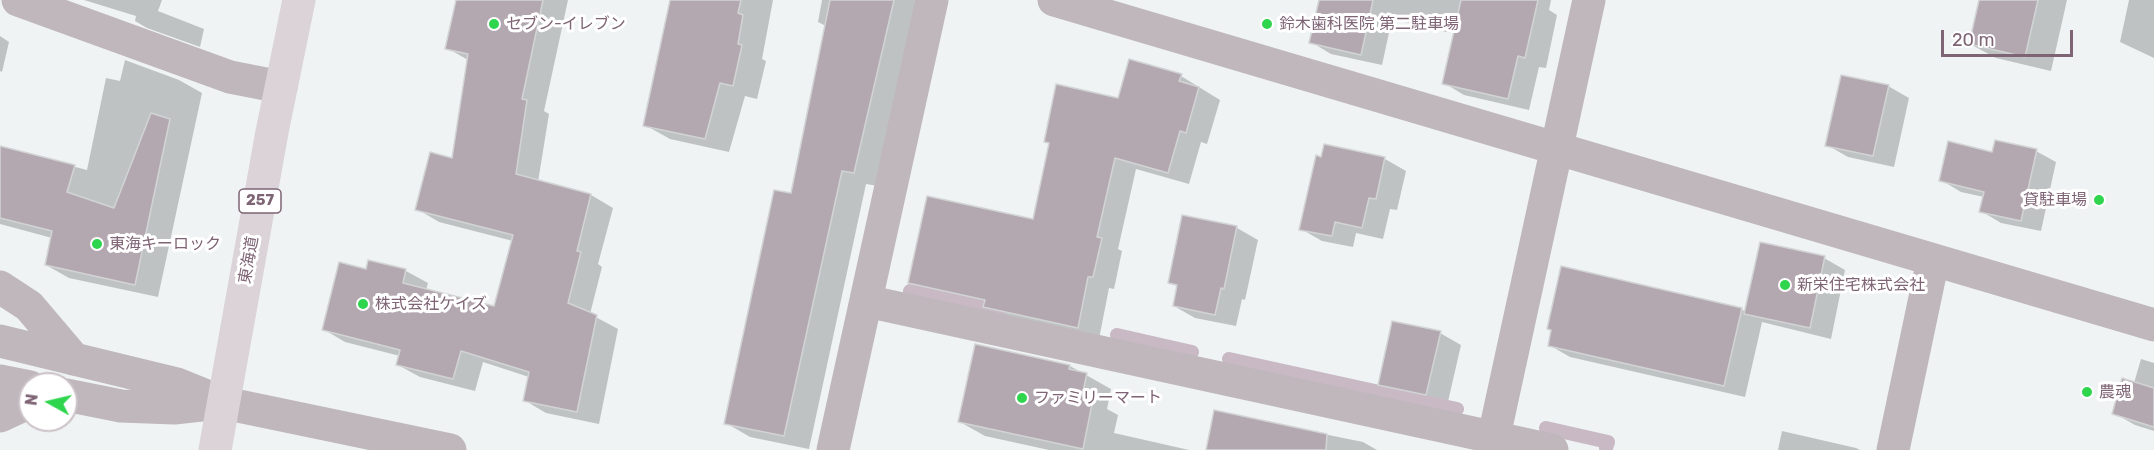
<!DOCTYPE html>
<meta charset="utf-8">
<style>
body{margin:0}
#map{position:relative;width:2154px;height:450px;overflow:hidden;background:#eff3f3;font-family:Rubik,sans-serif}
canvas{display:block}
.north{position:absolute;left:18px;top:372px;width:60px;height:60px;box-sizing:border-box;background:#fff;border:2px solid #cbc1c7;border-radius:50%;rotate:278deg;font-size:16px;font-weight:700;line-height:24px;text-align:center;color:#7e6474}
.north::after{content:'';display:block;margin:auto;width:21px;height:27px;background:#2ed54d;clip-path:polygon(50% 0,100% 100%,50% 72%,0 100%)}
.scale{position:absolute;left:1941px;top:30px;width:132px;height:27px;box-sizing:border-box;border:3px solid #7e6474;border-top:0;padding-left:8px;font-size:18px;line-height:21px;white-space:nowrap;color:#7e6474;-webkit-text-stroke:4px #fff;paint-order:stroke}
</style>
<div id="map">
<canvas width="2154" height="450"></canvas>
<div class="north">N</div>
<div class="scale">20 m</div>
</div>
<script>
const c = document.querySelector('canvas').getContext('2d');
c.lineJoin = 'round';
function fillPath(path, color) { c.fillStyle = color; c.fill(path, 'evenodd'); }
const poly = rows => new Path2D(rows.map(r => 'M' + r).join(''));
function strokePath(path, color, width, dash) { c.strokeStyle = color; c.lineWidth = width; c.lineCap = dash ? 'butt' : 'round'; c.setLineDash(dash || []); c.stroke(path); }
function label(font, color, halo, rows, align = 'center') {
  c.font = font + ' Rubik,"Noto Sans JP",sans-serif'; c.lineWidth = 6; c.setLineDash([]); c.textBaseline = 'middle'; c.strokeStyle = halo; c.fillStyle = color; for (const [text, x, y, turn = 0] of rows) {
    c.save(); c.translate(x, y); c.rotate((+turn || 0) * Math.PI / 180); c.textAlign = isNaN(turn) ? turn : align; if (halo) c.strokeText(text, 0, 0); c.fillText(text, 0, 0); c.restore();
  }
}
const shadow = poly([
 [84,0,162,0,158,11,204,29,200,47,147,28,135,21,136,16],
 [457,0,568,0,544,111,549,114,538,182,591,195,613,208,598,264,602,267,590,314,618,329,599,424,546,413,524,400,529,377,483,362,475,391,420,377,398,365,400,356,345,342,323,329,406,271,428,283,426,290,495,308,513,241,439,222,417,209,453,159,468,60,447,48],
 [672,0,773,0,762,59,766,61,757,99,745,96,729,152,670,139,645,125],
 [822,0,914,0,920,3,878,186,866,184,809,449,750,437,726,423,792,195,826,26,818,22],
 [1320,0,1551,0,1549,10,1557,15,1546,68,1539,67,1529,110,1464,95,1444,83,1455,34,1392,19,1382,65,1331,54,1311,42],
 [1980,0,2067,0,2051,71,1996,58,1970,44],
 [2129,0,2154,0,2154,58,2120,42],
 [0,36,9,42,2,72,0,71],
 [125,60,179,80,202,93,158,297,69,278,46,265,52,238,0,224,0,147,87,170,106,78,120,81],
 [1181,76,1220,100,1207,144,1201,142,1189,184,1136,169,1118,249,1122,251,1114,289,1109,288,1099,339,1006,319,985,306,931,294,910,282,1034,221,1050,144,1046,141,1119,99],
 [1888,86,1909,98,1894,167,1848,157,1827,145],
 [1325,145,1385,159,1406,171,1397,210,1390,209,1383,239,1356,233,1353,247,1322,241,1301,229],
 [2036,151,2056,162,2041,231,2001,223,1981,211,1984,197,1961,192,1941,180,1994,154],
 [1237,228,1258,240,1245,300,1242,299,1236,326,1195,318,1174,306,1178,287,1170,282],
 [1824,258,1845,270,1831,339,1762,322,1745,397,1570,357,1549,345,1741,309,1746,312],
 [1440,333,1461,345,1447,406,1401,396,1380,384],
 [2141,359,2154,363,2154,431,2135,425,2114,413,2134,383],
 [1070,366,1111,389,1107,409,1118,415,1114,433,1189,450,1049,450,985,436,960,422],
 [1215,412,1363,442,1377,450,1207,450],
 [1782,431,1856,448,1860,450,1778,450]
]);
const stream = poly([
 [910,291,999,310],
 [1117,335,1192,352],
 [1229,359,1457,409],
 [1546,428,1608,442,1606,448]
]);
const building = poly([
 [456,0,543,0,522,99,527,100,516,174,591,194,577,251,581,252,568,303,597,315,577,412,523,401,529,372,461,351,453,379,396,365,400,350,322,330,339,262,366,269,368,260,406,269,403,283,494,306,513,235,415,210,430,152,452,158,468,54,445,49,456,0],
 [670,0,741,0,738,13,743,15,738,44,742,45,733,86,720,83,705,139,643,126,670,0],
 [830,0,894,0,854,173,842,171,784,436,724,424,774,190,791,193,830,0],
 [1319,0,1373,0,1361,55,1309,43,1319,0],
 [1461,0,1538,0,1525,58,1518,56,1508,99,1442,84,1461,0],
 [1979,0,2038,0,2025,57,1969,44,1979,0],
 [1129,59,1182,74,1179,81,1199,87,1186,133,1180,131,1168,173,1115,158,1097,237,1102,238,1093,277,1088,277,1078,328,983,307,985,300,908,283,927,196,1033,219,1049,143,1044,142,1056,84,1118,98,1129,59],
 [1841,75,1889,85,1873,156,1825,146,1841,75],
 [151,113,170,119,135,285,45,265,52,231,0,218,0,146,75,165,67,192,114,208,151,113],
 [1995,140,2037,149,2021,221,1979,212,1984,192,1939,181,1948,141,1992,152,1995,140],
 [1324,144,1385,157,1376,199,1369,198,1362,228,1335,222,1332,236,1299,230,1316,155,1321,157,1324,144],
 [1182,215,1237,226,1224,289,1221,288,1215,315,1173,306,1177,285,1168,283,1182,215],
 [1760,242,1825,256,1810,328,1744,314,1760,242],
 [1561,266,1742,308,1724,386,1548,346,1551,330,1547,329,1561,266],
 [1392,321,1441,331,1426,395,1378,385,1392,321],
 [975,344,1070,365,1069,369,1087,373,1082,396,1093,399,1083,449,958,422,975,344],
 [2122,378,2154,388,2154,427,2112,414,2122,378],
 [1214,410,1327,434,1326,450,1206,450,1214,410]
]);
const minor = poly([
 [18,0,230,77,281,87],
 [1054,0,2154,325],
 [0,287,29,306,74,359],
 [866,301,1552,450],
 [0,416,30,402],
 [833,450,932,0],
 [1491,450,1589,0],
 [1893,450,1933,260]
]);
const tertiary = poly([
 [0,341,177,384,224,403,450,450],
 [0,381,30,387],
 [66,395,121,406,174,408,219,403]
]);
const trunk = poly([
 [215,450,272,132,299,0]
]);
const markers = [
 [494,24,6,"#2ed54d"],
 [1267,24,6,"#2ed54d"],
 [2099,200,6,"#2ed54d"],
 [97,244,6,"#2ed54d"],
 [1785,285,6,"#2ed54d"],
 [363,304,6,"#2ed54d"],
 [2087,392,6,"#2ed54d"],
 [1022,398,6,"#2ed54d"]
];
const shields = [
 [260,201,42]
];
const shieldNames = [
 ["257",260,201]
];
const poiNames = [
 ["セブン-イレブン",506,24],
 ["鈴木歯科医院 第二駐車場",1279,24],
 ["貸駐車場",2087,200,"right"],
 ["東海キーロック",109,244],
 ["新栄住宅株式会社",1797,285],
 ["株式会社ケイズ",375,304],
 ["農魂",2099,392],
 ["ファミリーマート",1034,398]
];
const streetNames = [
 ["東海道",249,260,-80]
];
fillPath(shadow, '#0003');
strokePath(stream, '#c8b9c5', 14);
fillPath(building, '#b3a8b0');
strokePath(building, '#d2d4d4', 1.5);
strokePath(minor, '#bfb7bc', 33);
strokePath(tertiary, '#bfb7bc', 33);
strokePath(trunk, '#dbd3d7', 33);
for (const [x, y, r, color] of markers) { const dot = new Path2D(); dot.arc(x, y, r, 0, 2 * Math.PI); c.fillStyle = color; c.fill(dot); strokePath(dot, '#fff', 2); }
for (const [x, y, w] of shields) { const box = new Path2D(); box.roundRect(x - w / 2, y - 12, w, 24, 4.5); c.fillStyle = '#fff'; c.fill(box); strokePath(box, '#7e6474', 1.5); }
label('bold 15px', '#7e6474', null, shieldNames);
label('16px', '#7e6474', '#fff', poiNames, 'left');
label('16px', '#7e6474', '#fff', streetNames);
</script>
